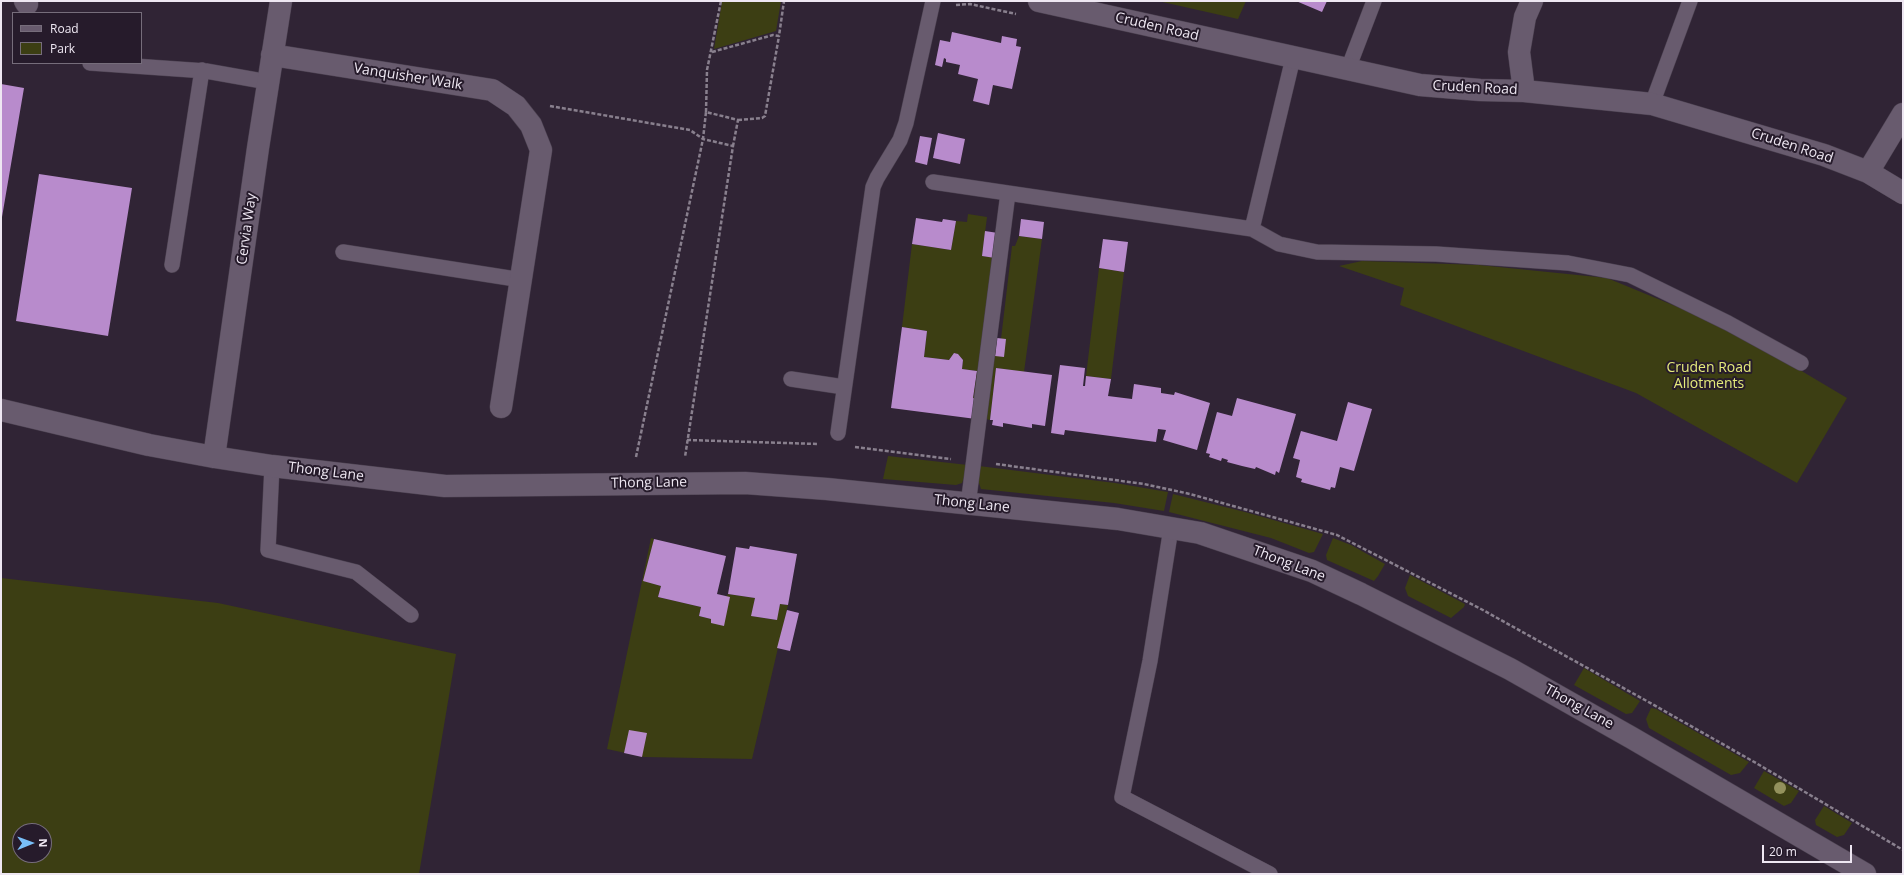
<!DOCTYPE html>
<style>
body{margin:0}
#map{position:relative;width:1904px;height:875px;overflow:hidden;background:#302435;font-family:"Open Sans",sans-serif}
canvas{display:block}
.frame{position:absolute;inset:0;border:2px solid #eee7f2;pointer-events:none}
.legend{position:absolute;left:12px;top:12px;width:130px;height:52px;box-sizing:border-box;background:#261b2b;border:1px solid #766d7b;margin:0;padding:5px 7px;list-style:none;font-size:12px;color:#eee7f2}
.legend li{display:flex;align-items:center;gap:8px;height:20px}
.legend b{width:20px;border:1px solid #766d7b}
.north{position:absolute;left:12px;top:823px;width:40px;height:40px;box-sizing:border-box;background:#261b2b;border:1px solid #766d7b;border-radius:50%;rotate:89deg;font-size:11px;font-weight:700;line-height:16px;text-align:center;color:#eee7f2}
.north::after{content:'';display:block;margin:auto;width:14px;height:18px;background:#79bff8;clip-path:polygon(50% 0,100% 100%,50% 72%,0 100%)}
.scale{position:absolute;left:1762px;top:845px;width:90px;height:18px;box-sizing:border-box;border:2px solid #eee7f2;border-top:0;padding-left:5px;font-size:12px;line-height:14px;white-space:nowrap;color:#eee7f2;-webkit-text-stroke:3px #261b2b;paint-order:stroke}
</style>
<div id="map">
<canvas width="1904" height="875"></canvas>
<div class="frame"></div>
<ul class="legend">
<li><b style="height:5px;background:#685b6e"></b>Road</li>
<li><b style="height:11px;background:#3c3e13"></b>Park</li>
</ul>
<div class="north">N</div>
<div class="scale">20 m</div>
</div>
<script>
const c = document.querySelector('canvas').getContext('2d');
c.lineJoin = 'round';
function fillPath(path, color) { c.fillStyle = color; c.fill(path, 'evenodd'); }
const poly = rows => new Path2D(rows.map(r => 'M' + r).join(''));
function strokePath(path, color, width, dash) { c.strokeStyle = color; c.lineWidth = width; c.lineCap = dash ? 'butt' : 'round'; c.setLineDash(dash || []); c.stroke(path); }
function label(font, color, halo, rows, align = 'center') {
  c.font = font + ' "Open Sans",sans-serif'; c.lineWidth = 4; c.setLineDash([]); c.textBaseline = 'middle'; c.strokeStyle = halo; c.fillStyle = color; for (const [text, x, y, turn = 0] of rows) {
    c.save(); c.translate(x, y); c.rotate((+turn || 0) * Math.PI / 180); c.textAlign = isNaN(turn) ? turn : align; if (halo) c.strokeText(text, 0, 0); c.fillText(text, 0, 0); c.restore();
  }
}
const green = poly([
 [781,1,776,31,714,49,722,2],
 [1158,1,1246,1,1238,19],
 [968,214,987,217,982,256,996,258,978,399,973,398,977,371,962,369,963,360,958,354,954,353,949,360,924,357,927,331,902,327,912,244,951,250,956,221,967,222],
 [1019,236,1042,239,1024,372,996,368,990,420,986,419,997,338,1001,339,1012,246,1015,246],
 [1362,261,1479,265,1607,278,1731,329,1847,398,1797,483,1636,393,1400,305,1404,288,1339,266],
 [1099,268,1124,272,1111,379,1086,376],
 [888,456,968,465,962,483,956,485,883,479],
 [979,466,1115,483,1168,492,1164,511,1114,503,981,489,978,480],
 [1173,494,1245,512,1323,534,1314,552,1309,553,1271,538,1169,512],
 [651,538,654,539,644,581,661,586,658,597,701,607,699,616,711,619,728,594,755,598,752,616,776,620,780,604,788,605,752,759,644,757,607,749],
 [1333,538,1351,545,1385,564,1378,576,1374,581,1327,560,1326,555],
 [1410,575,1465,604,1464,607,1451,618,1408,596,1405,588],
 [1,578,218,603,456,654,419,874,1,874],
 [20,831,44,831,44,855,20,855],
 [1584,668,1640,701,1632,713,1626,714,1574,685],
 [1651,708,1656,709,1749,762,1740,773,1731,775,1649,728,1646,719],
 [1764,771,1799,791,1791,803,1784,806,1754,788],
 [1824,806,1852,823,1844,835,1837,837,1816,825,1815,820]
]);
const building = poly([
 [1296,1,1327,1,1322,12],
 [952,32,1001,43,1002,36,1017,39,1016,46,1021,47,1012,89,993,85,989,105,973,101,978,79,958,74,960,65,946,62,946,59,944,58,942,67,935,65,940,40,950,42],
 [1,84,24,88,2,217,1,217],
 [938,133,965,139,960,164,933,158],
 [920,136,932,138,927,165,915,162],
 [39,174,132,188,108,336,16,321],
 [916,218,942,222,943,219,956,221,951,250,912,244],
 [1021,219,1044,222,1042,239,1019,236],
 [985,231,998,233,995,258,982,256],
 [1103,239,1128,242,1124,272,1099,268],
 [902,327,927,331,924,357,949,360,954,353,958,354,963,360,962,369,977,371,973,398,978,399,976,419,891,408],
 [997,338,1006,339,1004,357,995,356],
 [1060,365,1085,368,1083,386,1085,386,1086,376,1111,379,1108,396,1132,399,1134,384,1161,388,1161,393,1174,395,1175,392,1210,403,1197,450,1163,440,1166,430,1158,429,1156,442,1065,430,1064,435,1051,433],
 [996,368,1052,375,1045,426,1032,424,1032,428,1003,423,1003,427,992,425,993,420,990,420],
 [1237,398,1296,414,1279,473,1276,471,1275,475,1256,467,1255,469,1242,466,1227,462,1228,460,1222,458,1221,461,1209,457,1210,454,1206,453,1217,412,1232,416],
 [1348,402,1372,409,1354,471,1340,467,1335,488,1331,487,1330,490,1301,482,1302,479,1296,477,1300,460,1293,458,1301,431,1337,441],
 [654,539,726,556,717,594,730,597,724,626,711,623,711,619,699,616,701,607,658,597,661,586,643,581],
 [750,546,797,554,788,605,780,604,777,620,751,616,755,598,728,594,736,547,749,549],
 [787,610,799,613,790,651,777,648],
 [629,730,647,733,642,757,624,753]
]);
const path = poly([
 [956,5,970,4,1016,14],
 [712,52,773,35,779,36,784,1],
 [550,106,690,130,703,139,733,146,685,457],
 [706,112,707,70,721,1],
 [738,120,762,118,765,116,779,36],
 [687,440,818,444],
 [855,447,951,459],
 [636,457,703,139,706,112,738,120,733,146],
 [996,464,1144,484,1190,494,1337,535,1481,609,1645,700,1756,763,1903,850]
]);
const lane = poly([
 [1293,58,1252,229,1279,244,1317,252,1436,254,1568,263,1630,275,1728,323,1801,363],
 [90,63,206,71,268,82],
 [1348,69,1374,1],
 [1652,104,1690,1],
 [933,182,1252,229],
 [343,252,522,280],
 [172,265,202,70],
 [791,379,844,387],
 [838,433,873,187,877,178,900,140,906,123,933,1],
 [272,466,268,550,356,572,411,615],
 [968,505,1008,193],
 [1171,528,1150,661,1122,797,1270,874]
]);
const street = poly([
 [25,1,27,4],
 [1039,1,1420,85,1480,90,1524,91,1652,104,1824,155,1868,172,1903,193],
 [272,55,492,90,516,106,531,125,541,150,501,407],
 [1524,91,1519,52,1525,17,1532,1],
 [1868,172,1903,114],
 [1,410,149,445,214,457,272,466,445,486,745,483,827,489,1118,519,1200,533,1312,571,1361,594,1510,669,1632,738,1865,874],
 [214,457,258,148,281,1]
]);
const trees = [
 [1780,788]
];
const streetNames = [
 ["Cruden Road",1157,27,13],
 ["Vanquisher Walk",408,77,9],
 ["Cruden Road",1475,88,3],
 ["Cruden Road",1792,146,18],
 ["Cervia Way",247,229,-82],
 ["Thong Lane",326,472,7],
 ["Thong Lane",649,483,-1],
 ["Thong Lane",972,504,6],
 ["Thong Lane",1289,564,21],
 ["Thong Lane",1579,707,29]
];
const parkNames = [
 ["Cruden Road",1709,368],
 ["Allotments",1709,384]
];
fillPath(green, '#3c3e13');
fillPath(building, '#b88bcc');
strokePath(lane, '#4b4150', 16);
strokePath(street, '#4b4150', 23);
strokePath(path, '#89808e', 2.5, [4, 2]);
strokePath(lane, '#685b6e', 15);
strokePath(street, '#685b6e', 22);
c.fillStyle = '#93915c';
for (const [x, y] of trees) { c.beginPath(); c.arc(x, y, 6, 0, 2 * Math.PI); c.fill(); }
label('14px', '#eee7f2', '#261b2b', streetNames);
label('14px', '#e4ea7b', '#261b2b', parkNames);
</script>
